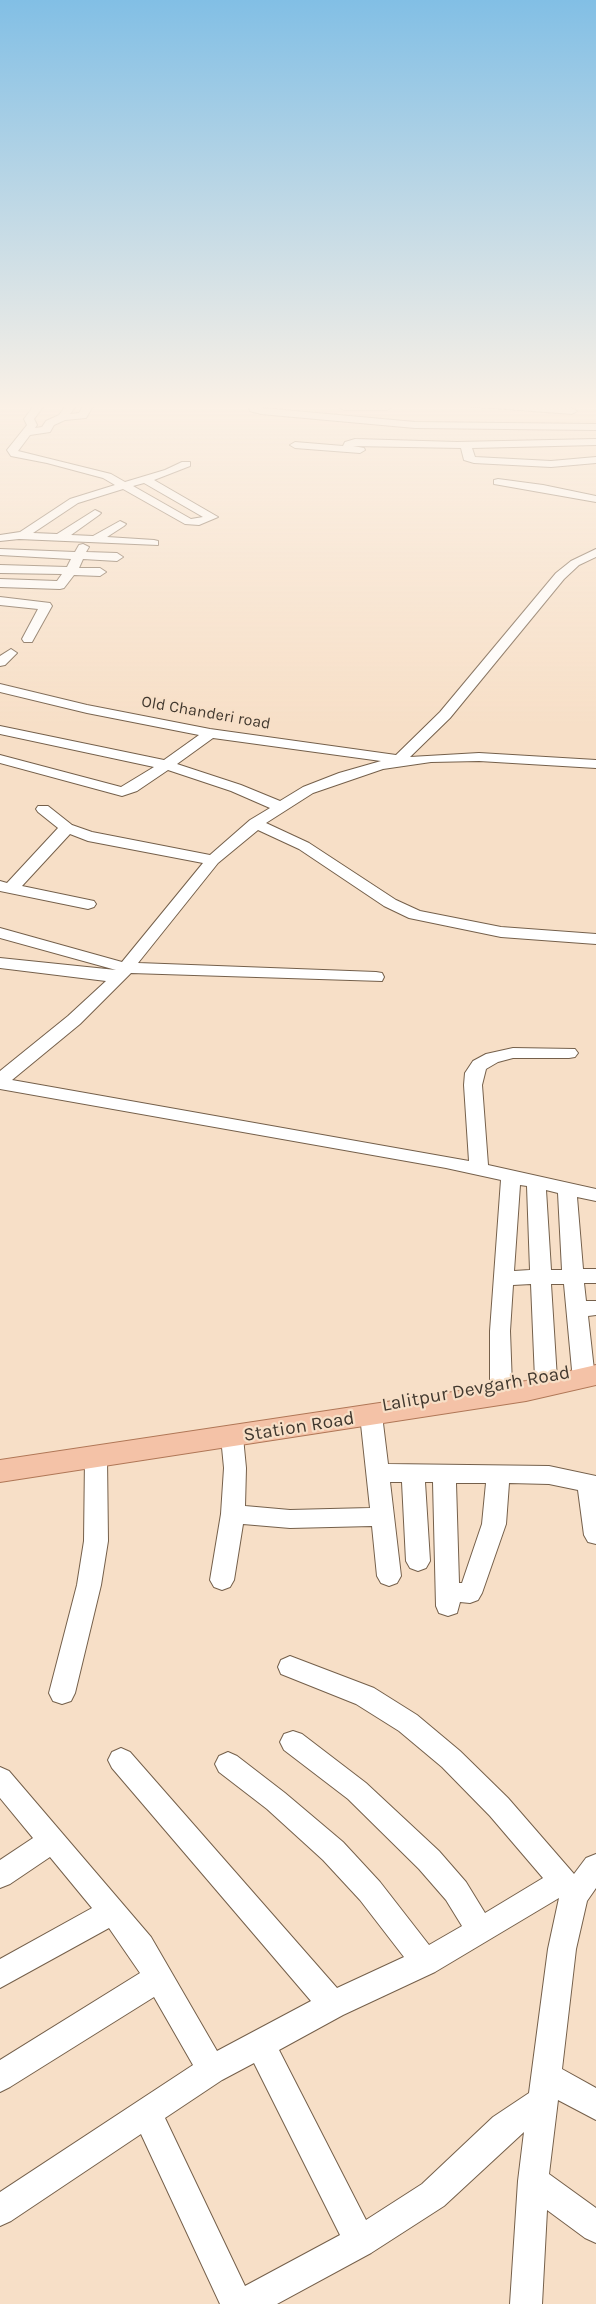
<!DOCTYPE html>
<style>
body{margin:0}
canvas{display:block;background:#f7dfc7}
</style>
<canvas width="596" height="2304"></canvas>
<script>
const c = document.querySelector('canvas').getContext('2d');
c.lineJoin = 'round';
const poly = rows => new Path2D(rows.map(r => 'M' + r).join(''));
function strokePath(path, color, width, dash) { c.strokeStyle = color; c.lineWidth = width; c.lineCap = dash ? 'butt' : 'round'; c.setLineDash(dash || []); c.stroke(path); }
function fillPath(path, color) { c.fillStyle = color; c.fill(path, 'evenodd'); }
function label(font, color, halo, rows, align = 'center') {
  c.font = font + ' Karla,sans-serif'; c.lineWidth = 4.5; c.setLineDash([]); c.textBaseline = 'middle'; c.strokeStyle = halo; c.fillStyle = color; for (const [text, x, y, turn = 0] of rows) {
    c.save(); c.translate(x, y); c.rotate((+turn || 0) * Math.PI / 180); c.textAlign = isNaN(turn) ? turn : align; if (halo) c.strokeText(text, 0, 0); c.fillText(text, 0, 0); c.restore();
  }
}
const minor = poly([
 [36,403,46,403,34,419,37,425,35,428,42,427,46,421,59,415,68,403,78,403,70,414,79,413,85,403,95,403,86,418,65,420,54,425,50,432,30,435,18,451,111,474,125,482,165,470,182,462,190,462,190,466,154,480,218,517,199,525,185,524,123,489,78,503,33,533,57,534,95,510,101,513,99,515,71,535,93,536,120,521,126,524,124,526,107,537,154,540,158,541,158,545,19,539,0,541,0,535,20,532,70,499,115,485,103,478,47,463,11,456,7,450,27,425,24,419,36,403],
 [144,483,203,517,191,519,133,486,144,483],
 [248,403,258,403,259,407,262,408,415,422,596,424,596,430,415,428,261,414,250,411,248,403],
 [399,403,387,410,344,410,339,407,344,404,399,403],
 [462,403,509,403,572,408,577,411,572,414,467,406,462,403],
 [355,439,457,442,596,439,596,445,472,448,475,457,551,461,596,457,596,463,551,467,474,463,464,460,461,448,353,446,364,448,365,450,360,453,295,448,290,445,295,442,343,446,345,442,355,439],
 [498,479,543,485,596,496,596,502,494,484,494,480,498,479],
 [83,544,89,547,86,552,117,553,123,557,117,561,83,559,79,568,100,568,106,572,100,576,74,575,64,588,60,589,0,587,0,579,57,581,62,574,0,573,0,565,67,567,71,559,0,555,0,549,75,552,79,545,83,544],
 [596,549,596,557,579,565,564,579,450,718,410,757,479,753,596,760,596,768,479,761,431,762,383,769,313,793,266,823,309,843,396,900,420,911,501,927,596,934,596,944,501,937,409,918,384,906,299,849,258,830,218,863,138,963,376,972,382,973,384,977,382,981,131,973,80,1024,12,1080,469,1161,464,1085,465,1073,473,1061,486,1054,513,1048,575,1049,578,1053,575,1057,569,1058,513,1058,498,1062,486,1069,482,1085,488,1165,596,1189,596,1201,577,1197,583,1269,596,1269,596,1283,584,1283,586,1301,596,1301,596,1315,588,1316,594,1370,591,1376,583,1378,575,1376,572,1370,564,1284,551,1284,557,1379,554,1385,546,1387,538,1385,535,1379,531,1284,513,1285,510,1331,512,1386,509,1392,501,1394,493,1392,490,1386,490,1331,501,1180,446,1168,0,1089,0,1071,68,1016,106,981,0,968,0,958,116,970,0,938,0,928,122,962,203,863,88,841,70,834,22,886,94,901,96,904,94,907,88,909,0,891,0,881,7,883,58,828,38,812,36,809,38,806,48,806,72,825,92,832,210,855,250,820,270,808,231,791,168,770,137,791,122,796,0,763,0,755,121,787,154,767,0,734,0,726,164,760,199,735,87,713,0,692,0,684,87,705,210,729,396,755,440,712,556,573,571,561,596,549],
 [213,738,381,761,339,773,303,787,280,801,241,785,177,764,213,738],
 [520,1185,527,1186,530,1270,514,1271,520,1185],
 [546,1190,558,1193,562,1270,551,1270,546,1190],
 [0,597,50,603,52,606,32,642,24,642,22,639,38,609,0,605,0,597],
 [11,649,17,653,5,665,0,666,0,656,11,649],
 [371,1407,379,1409,382,1415,388,1464,549,1466,596,1476,596,1544,588,1542,584,1535,578,1490,549,1484,509,1483,506,1524,482,1593,478,1600,470,1603,460,1602,457,1613,448,1616,439,1613,436,1606,433,1482,425,1482,430,1561,426,1568,418,1571,410,1568,406,1561,402,1482,390,1482,401,1576,397,1583,389,1586,381,1583,377,1576,372,1526,290,1528,243,1524,234,1580,230,1587,222,1590,214,1587,210,1580,221,1514,224,1468,221,1437,224,1431,232,1429,240,1431,243,1437,246,1468,245,1506,290,1510,370,1508,360,1415,363,1409,371,1407],
 [456,1483,486,1483,482,1524,462,1583,459,1583,456,1483],
 [96,1449,104,1452,107,1458,108,1541,101,1585,75,1693,71,1701,62,1704,53,1701,49,1693,77,1585,84,1541,85,1458,88,1452,96,1449],
 [290,1656,374,1688,417,1715,460,1751,508,1798,574,1874,586,1858,596,1854,596,1888,587,1901,576,1949,562,2069,596,2088,596,2120,558,2100,549,2174,596,2208,596,2243,585,2238,547,2210,542,2304,510,2304,518,2181,524,2132,444,2206,371,2253,277,2304,220,2304,141,2134,11,2221,0,2226,0,2192,193,2065,154,1997,10,2087,0,2092,0,2060,140,1973,109,1928,0,1988,0,1959,92,1908,50,1857,10,1884,0,1888,0,1860,33,1838,0,1798,0,1767,9,1771,151,1937,217,2051,311,2001,112,1768,108,1760,112,1752,121,1748,130,1752,337,1988,404,1957,360,1900,323,1860,267,1809,219,1772,215,1764,219,1756,228,1752,237,1756,285,1793,343,1842,380,1882,429,1945,462,1926,446,1900,419,1869,348,1799,284,1750,280,1742,284,1734,293,1731,302,1734,366,1783,439,1851,466,1882,485,1913,543,1878,490,1816,442,1767,399,1731,356,1704,281,1674,278,1667,281,1660,290,1656],
 [559,1898,548,1949,529,2093,493,2117,422,2184,366,2220,279,2050,343,2015,435,1972,559,1898],
 [254,2063,340,2235,245,2286,165,2118,222,2080,254,2063]
]);
const major = poly([
 [596,1365,596,1385,526,1401,0,1482,0,1460,526,1381,596,1365]
]);
const farStreetnames = [
 ["Old Chanderi road",206,713,10]
];
const streetNames = [
 ["Lalitpur Devgarh Road",476,1389,-10],
 ["Station Road",299,1427,-9]
];
strokePath(minor, '#75604b', 2);
strokePath(major, '#b07757', 2);
fillPath(minor, '#fff');
fillPath(major, '#f4c2a7');
const sky = c.createLinearGradient(0, 0, 0, 726);
sky.addColorStop(0, '#82bfe5');
sky.addColorStop(0.56, '#fbf1e6');
sky.addColorStop(1, '#fbf1e600');
c.fillStyle = sky;
c.fillRect(0, 0, 596, 726);
label('16px', '#42392f', '#f7dfc7', farStreetnames);
label('19px', '#42392f', '#f7dfc7', streetNames);
</script>
